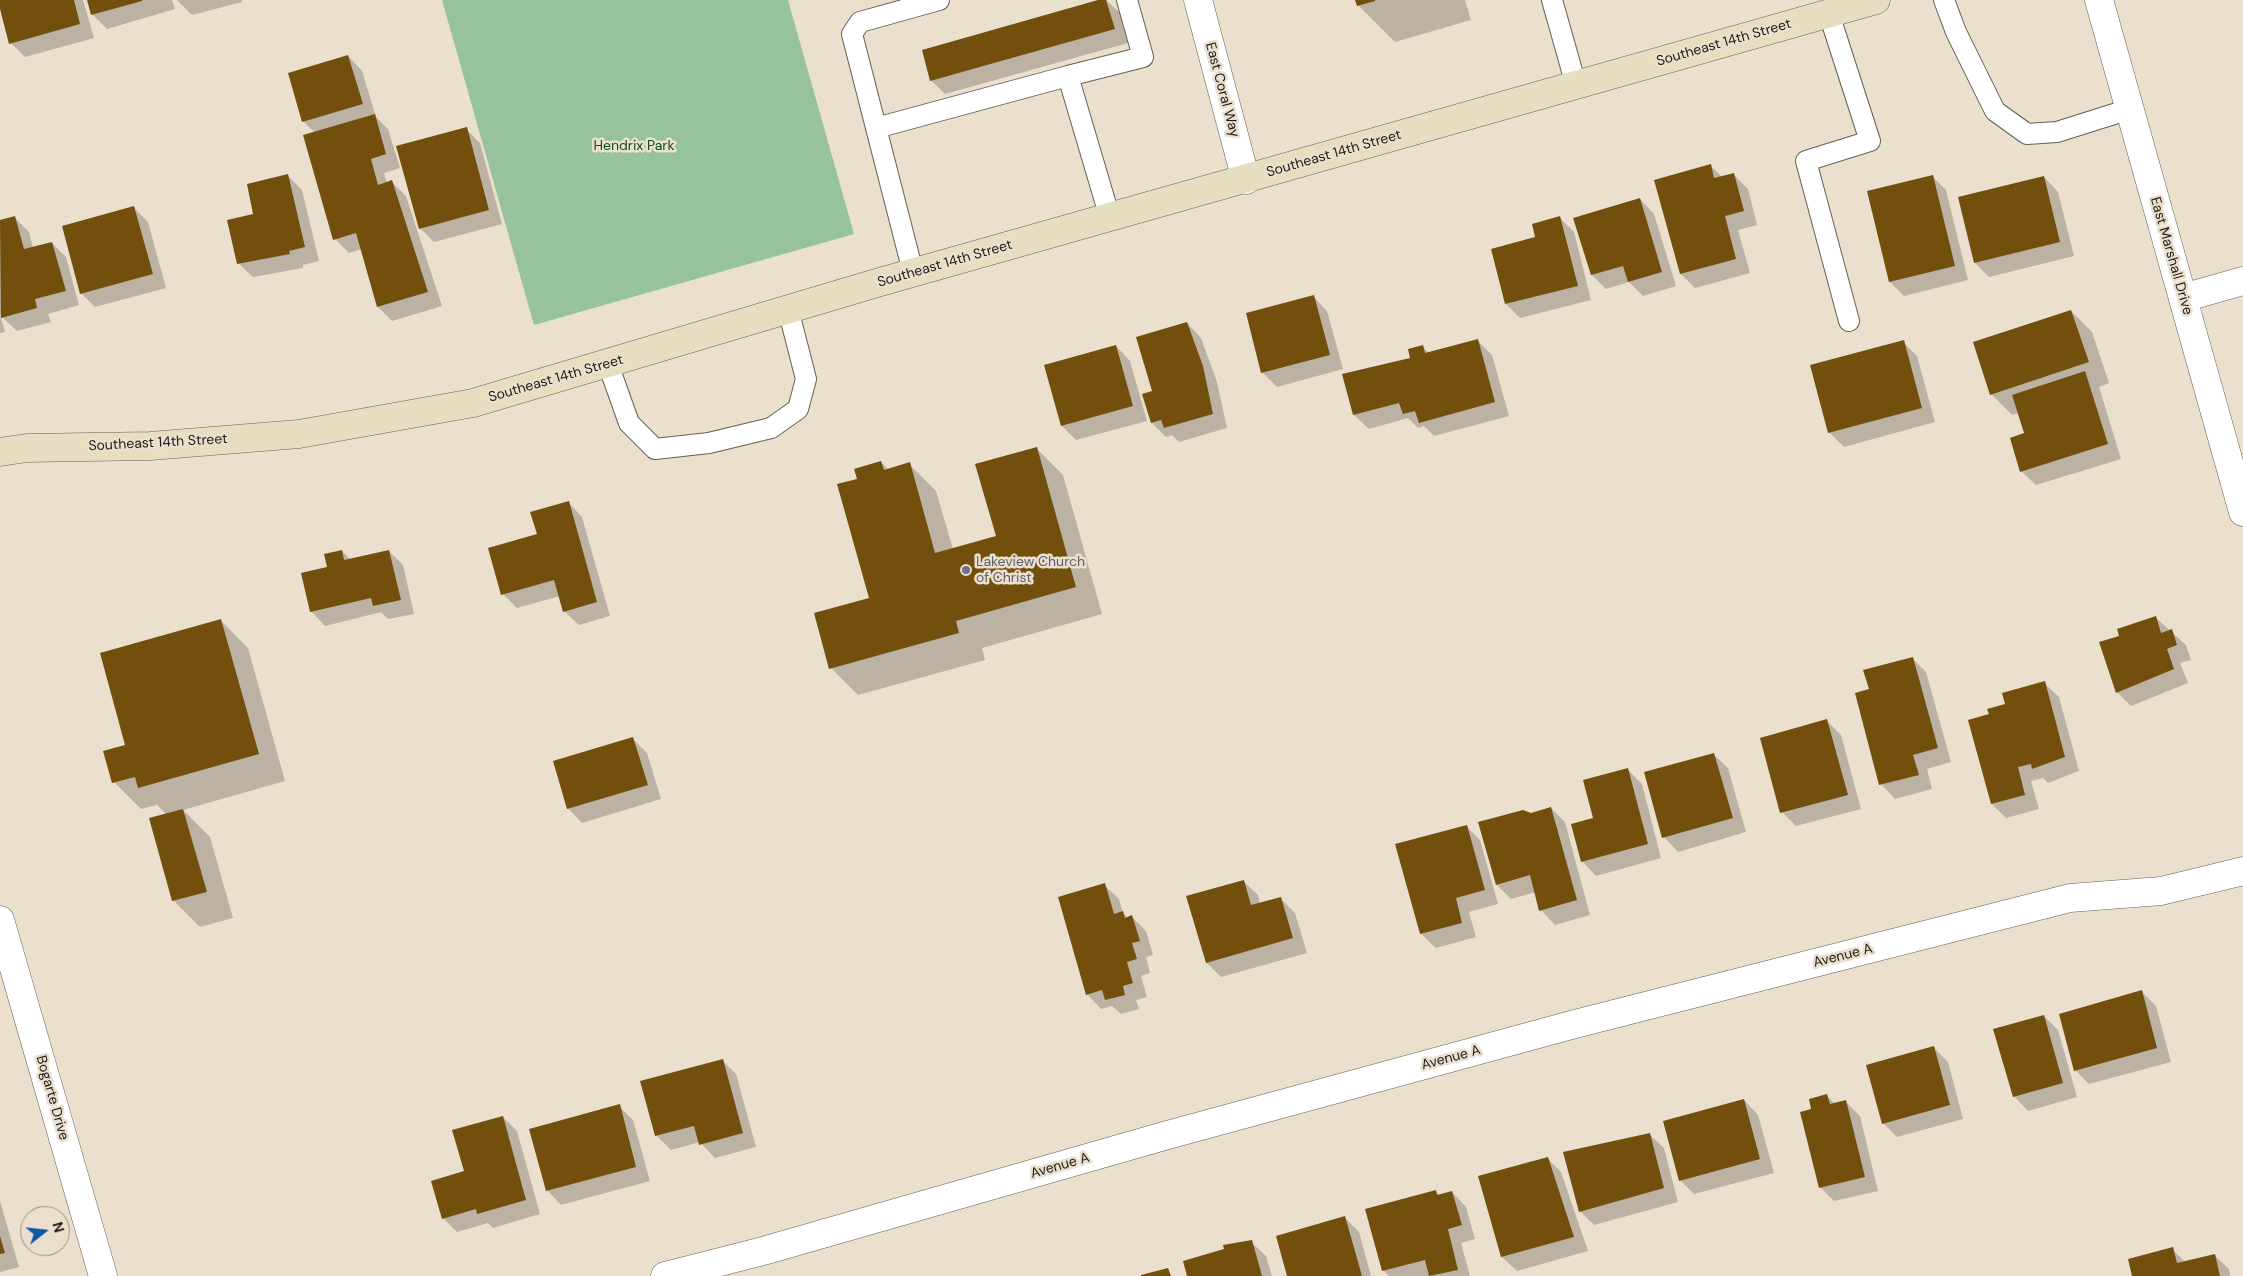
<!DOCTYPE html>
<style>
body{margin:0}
#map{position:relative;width:2243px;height:1276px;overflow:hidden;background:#ebdfce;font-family:"DM Sans",sans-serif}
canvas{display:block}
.north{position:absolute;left:20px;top:1206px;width:50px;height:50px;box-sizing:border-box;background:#ebdfce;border:1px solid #999084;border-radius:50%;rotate:74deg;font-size:14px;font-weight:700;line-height:20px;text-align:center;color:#1f1a14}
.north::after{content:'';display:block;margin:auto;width:18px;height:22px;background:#0d57a6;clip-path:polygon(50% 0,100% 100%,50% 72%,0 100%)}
</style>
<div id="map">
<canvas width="2243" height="1276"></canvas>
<div class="north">N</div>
</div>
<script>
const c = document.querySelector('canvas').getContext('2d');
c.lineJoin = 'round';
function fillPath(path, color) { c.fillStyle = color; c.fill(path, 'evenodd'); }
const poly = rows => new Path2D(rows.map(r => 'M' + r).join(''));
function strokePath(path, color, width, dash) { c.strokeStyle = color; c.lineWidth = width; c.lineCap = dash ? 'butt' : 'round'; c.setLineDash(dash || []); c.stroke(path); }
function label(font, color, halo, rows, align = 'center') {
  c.font = font + ' "DM Sans",sans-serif'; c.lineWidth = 5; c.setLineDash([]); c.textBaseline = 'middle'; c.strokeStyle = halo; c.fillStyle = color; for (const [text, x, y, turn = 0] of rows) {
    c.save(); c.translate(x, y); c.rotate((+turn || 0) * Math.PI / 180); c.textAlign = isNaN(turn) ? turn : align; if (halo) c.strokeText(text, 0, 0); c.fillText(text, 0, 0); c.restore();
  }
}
const green = poly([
 [442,0,788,0,854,234,534,325]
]);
const shadow = poly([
 [0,0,83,0,94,38,25,57,11,43],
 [88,0,172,0,175,9,107,29,93,15],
 [177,0,242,0,242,2,192,15],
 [1103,0,1106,0,1120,13,1128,43,945,94,931,80],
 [1357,0,1465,0,1471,20,1395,42,1358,5],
 [348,56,362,71,376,117,388,129,400,168,384,173,387,183,392,182,406,196,442,306,392,321,378,307,362,249,349,253,335,239,315,133,304,122,289,74],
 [466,129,480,143,502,224,434,242,420,228],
 [1711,166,1722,177,1733,174,1748,189,1757,225,1738,230,1750,273,1695,288,1681,274,1656,181],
 [288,176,302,190,319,261,303,265,303,268,253,277,238,263,255,215],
 [1932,176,1946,190,1968,280,1904,296,1890,282,1868,192],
 [2044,177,2058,192,2074,256,1989,277,1975,263],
 [1640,199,1654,214,1676,286,1643,296,1629,282,1606,289,1592,275],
 [134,208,148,222,166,288,95,307,81,293],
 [15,218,29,232,33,248,52,243,66,257,79,305,48,314,51,322,17,331,0,315,5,332,0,333,0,222],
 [1560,218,1574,232,1591,300,1520,318,1506,304,1536,238],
 [1313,296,1327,311,1343,369,1277,387,1262,372],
 [2071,311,2092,332,2109,383,2099,387,2121,459,2036,485,2021,471,2025,434,2019,413,2012,415,1991,394],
 [1187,323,1201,338,1217,382,1227,428,1179,442,1172,435,1166,437,1152,423,1144,394,1153,392],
 [1477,340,1492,355,1509,416,1434,436,1424,426,1418,428,1408,418,1369,429,1354,415,1423,347,1429,353],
 [1903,342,1917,356,1935,422,1844,447,1829,432],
 [1116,346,1130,361,1147,421,1076,440,1062,426],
 [1036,448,1063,475,1102,614,982,648,985,660,858,695,831,668,870,598,858,480,881,462,889,470,909,464,936,491,953,549,997,537],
 [568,502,582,517,610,616,579,625,564,611,560,596,517,608,503,594,538,535],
 [342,551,351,560,389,551,403,565,414,614,388,619,381,612,325,626,311,611,329,568],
 [2155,617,2186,645,2191,660,2180,663,2188,683,2131,706,2117,692,2121,637],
 [221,621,248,648,285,781,183,810,210,837,233,918,200,927,173,900,167,815,157,805,141,809,114,782,127,746],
 [1912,658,1926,672,1951,762,1927,769,1932,789,1895,799,1881,784,1870,690],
 [2044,683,2059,697,2079,771,2048,783,2043,778,2031,781,2039,809,2006,818,1992,804,1990,715],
 [1827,721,1841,735,1861,809,1796,826,1782,812],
 [633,739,647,753,661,799,582,823,568,808],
 [1713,754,1728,768,1746,832,1678,852,1664,837],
 [1628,770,1642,784,1661,858,1596,876,1582,861,1594,819],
 [1551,808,1565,822,1590,915,1555,925,1541,910,1536,892,1511,899,1497,885,1531,814],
 [1466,826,1480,840,1498,904,1469,912,1476,937,1436,948,1421,934],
 [1243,881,1258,895,1260,904,1281,899,1295,913,1307,953,1221,977,1207,963,1188,897],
 [1104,885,1119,899,1123,913,1128,918,1132,917,1146,931,1153,955,1146,957,1150,973,1141,976,1147,997,1136,1000,1139,1009,1121,1014,1112,1006,1101,1009,1087,994],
 [2141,991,2156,1006,2171,1062,2089,1084,2075,1070],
 [2044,1016,2058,1030,2077,1097,2028,1111,2014,1096],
 [1934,1048,1948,1062,1963,1119,1897,1137,1883,1123],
 [722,1060,736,1074,756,1147,715,1158,700,1142,671,1150,656,1135],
 [1827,1096,1835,1104,1845,1101,1860,1116,1878,1191,1834,1201,1820,1187,1812,1110],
 [1744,1100,1758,1115,1774,1173,1694,1194,1680,1180],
 [619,1106,633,1120,650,1181,561,1205,547,1190],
 [503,1117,517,1131,540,1214,493,1228,488,1223,457,1232,443,1218,466,1172],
 [1649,1134,1664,1148,1678,1202,1594,1225,1580,1211],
 [1547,1158,1561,1172,1588,1251,1517,1271,1502,1257,1480,1177],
 [1436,1192,1440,1196,1452,1192,1466,1207,1475,1239,1461,1243,1470,1276,1389,1276,1383,1270],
 [0,1201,19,1267,0,1272],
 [1345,1218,1359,1232,1371,1276,1289,1276],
 [1251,1242,1266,1256,1272,1276,1188,1276],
 [2172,1249,2185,1262,2214,1255,2229,1269,2230,1276,2133,1276]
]);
const building = poly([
 [0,0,74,0,80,24,9,44,0,9],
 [87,0,142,0,142,1,91,15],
 [1098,0,1106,0,1115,29,930,81,922,50],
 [1355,0,1375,0,1375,1,1357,6],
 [348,55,363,104,302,122,288,73],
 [375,114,386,154,371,159,378,185,392,180,428,292,377,307,356,233,333,240,303,135],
 [467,127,489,210,419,229,396,146],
 [1711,164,1714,178,1734,173,1744,211,1725,216,1736,259,1680,274,1654,180],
 [288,174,305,247,289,251,290,254,237,264,227,220,253,214,247,184],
 [1933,175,1955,266,1889,282,1867,191],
 [2044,176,2060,242,1974,263,1958,197],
 [1640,198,1662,272,1628,282,1623,266,1591,275,1573,218],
 [134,206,153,274,80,294,62,226],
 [15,216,24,249,52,242,66,291,35,299,37,308,1,318,0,220],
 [1560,216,1578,286,1505,304,1491,249,1535,237,1532,224],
 [1314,295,1330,355,1261,373,1246,313],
 [2071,310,2089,362,1990,395,1973,342],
 [1187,322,1203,366,1213,414,1164,428,1161,420,1151,423,1142,394,1152,391,1136,337],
 [1478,339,1495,402,1419,423,1415,411,1403,414,1399,403,1353,415,1342,374,1410,358,1408,349,1423,345,1425,353],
 [1904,340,1922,408,1828,433,1810,365],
 [1116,345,1133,406,1061,426,1044,365],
 [2085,371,2108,444,2020,472,2010,438,2024,433,2012,395],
 [1037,447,1076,587,956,621,959,633,829,669,814,613,869,598,837,484,857,479,854,469,881,461,884,470,910,462,935,553,996,536,975,464],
 [569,501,597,602,563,612,554,580,501,595,488,548,537,534,530,512],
 [342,550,344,560,389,550,401,600,373,606,371,598,310,612,301,573,327,567,324,554],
 [2156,616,2161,633,2172,629,2177,645,2167,649,2174,669,2116,693,2099,642,2119,636,2117,629],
 [221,619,259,754,138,788,135,777,112,783,103,751,125,745,100,653],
 [1913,657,1938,748,1913,755,1919,775,1879,785,1855,693,1869,689,1863,670],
 [2045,681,2065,757,2032,769,2031,764,2018,767,2025,795,1991,804,1968,720,1989,714,1987,709,2005,704,2002,693],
 [1827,719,1848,795,1780,813,1760,738],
 [633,737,648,785,567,809,553,761],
 [1714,753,1733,818,1662,838,1644,772],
 [1628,768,1648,844,1581,862,1571,824,1593,818,1583,780],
 [1551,807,1577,900,1539,911,1530,875,1496,885,1478,822,1523,810,1531,813],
 [183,809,207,892,172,901,149,818],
 [1467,825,1485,890,1456,898,1462,923,1420,934,1395,844],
 [1244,880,1251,905,1281,897,1293,938,1206,963,1186,896],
 [1105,883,1114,914,1123,911,1125,918,1132,915,1140,941,1132,943,1137,959,1127,962,1133,983,1123,986,1125,995,1105,1000,1102,990,1086,995,1058,897],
 [2142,990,2157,1048,2074,1071,2059,1014],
 [2044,1015,2063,1083,2013,1097,1993,1029],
 [1934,1046,1950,1105,1882,1124,1866,1065],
 [723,1059,743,1133,699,1145,694,1126,655,1136,640,1081],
 [1827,1094,1830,1104,1846,1100,1865,1177,1819,1188,1800,1112,1811,1109,1809,1099],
 [1744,1099,1760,1159,1679,1181,1663,1121],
 [620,1104,636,1167,546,1191,529,1129],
 [503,1116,526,1200,477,1214,476,1209,442,1219,431,1181,464,1171,452,1130],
 [1650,1133,1664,1188,1579,1212,1563,1152],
 [1548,1157,1574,1237,1501,1257,1478,1176],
 [1436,1190,1437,1195,1452,1191,1462,1225,1448,1229,1458,1270,1429,1276,1425,1260,1382,1271,1365,1209],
 [1345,1216,1362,1276,1287,1276,1276,1236],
 [0,1236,5,1253,0,1254],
 [1252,1240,1262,1276,1187,1276,1183,1261,1224,1249,1223,1245],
 [2173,1247,2177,1263,2215,1254,2220,1276,2132,1276,2128,1259],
 [1168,1268,1171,1276,1141,1276,1141,1275]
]);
const lane = poly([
 [1552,0,1576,85],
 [1944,0,1956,32,1995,111,2027,134,2057,132,2130,109],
 [1829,14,1870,141,1806,161,1849,321],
 [876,128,1068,76],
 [1110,218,1068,76,1143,57,1127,0],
 [913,272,852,34,860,22,939,0],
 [608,364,629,423,655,449,709,443,771,428,798,409,806,379,788,309]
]);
const street = poly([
 [1198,0,1246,180],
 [2099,0,2243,512],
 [2183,298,2243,281],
 [0,920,103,1276],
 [665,1276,763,1251,1164,1136,1575,1024,2070,898,2161,891,2243,871]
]);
const secondary = poly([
 [0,452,27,448,150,446,299,434,473,403,880,282,1876,0]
]);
const markers = [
 [966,570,5,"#6b7280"]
];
const streetNames = [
 ["Southeast 14th Street",1724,43,-16],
 ["East Coral Way",1222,90,75],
 ["Southeast 14th Street",1334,154,-16],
 ["East Marshall Drive",2171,256,74],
 ["Southeast 14th Street",945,264,-16],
 ["Southeast 14th Street",556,379,-16],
 ["Southeast 14th Street",158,443,-3],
 ["Avenue A",1843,956,-14],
 ["Avenue A",1451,1058,-15],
 ["Bogarte Drive",52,1098,74],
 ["Avenue A",1060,1166,-16]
];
const parkNames = [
 ["Hendrix Park",634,146]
];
const worshipNames = [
 ["Lakeview Church",976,562],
 ["of Christ",976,578]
];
fillPath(green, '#96c39e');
fillPath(shadow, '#0003');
fillPath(building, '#724f0c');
strokePath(lane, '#695f50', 22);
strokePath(street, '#695f50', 29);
strokePath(secondary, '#695f50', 29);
strokePath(lane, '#fff', 20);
strokePath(street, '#fff', 28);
strokePath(secondary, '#e6dec1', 28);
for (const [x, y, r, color] of markers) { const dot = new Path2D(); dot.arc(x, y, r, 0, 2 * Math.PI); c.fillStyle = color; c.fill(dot); strokePath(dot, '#ebdfce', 2); }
label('14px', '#1f1a14', '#ebdfce', streetNames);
label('14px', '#0a4d23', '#ebdfce', parkNames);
label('14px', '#5b616d', '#ebdfce', worshipNames, 'left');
</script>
